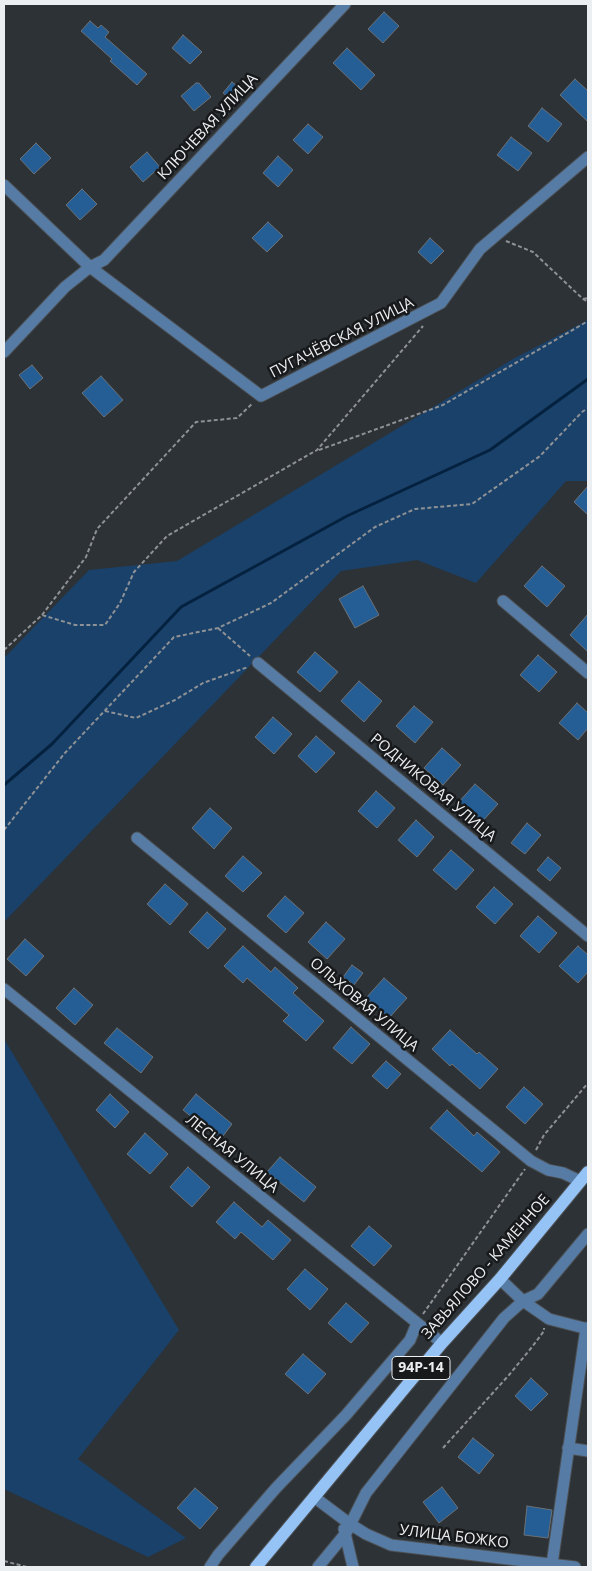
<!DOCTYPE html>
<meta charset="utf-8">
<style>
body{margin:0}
#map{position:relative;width:592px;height:1571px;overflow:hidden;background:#2d3236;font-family:"Open Sans",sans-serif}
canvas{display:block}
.frame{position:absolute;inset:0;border:5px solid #eceff2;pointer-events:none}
</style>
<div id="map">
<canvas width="592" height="1571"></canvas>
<div class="frame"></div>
</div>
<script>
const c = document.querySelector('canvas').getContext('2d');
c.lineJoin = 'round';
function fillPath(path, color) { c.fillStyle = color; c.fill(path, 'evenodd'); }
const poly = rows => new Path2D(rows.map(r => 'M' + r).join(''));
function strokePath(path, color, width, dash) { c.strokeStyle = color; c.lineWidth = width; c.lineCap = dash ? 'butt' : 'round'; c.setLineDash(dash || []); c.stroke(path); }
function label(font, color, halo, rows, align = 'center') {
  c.font = font + ' "Open Sans",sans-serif'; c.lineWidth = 5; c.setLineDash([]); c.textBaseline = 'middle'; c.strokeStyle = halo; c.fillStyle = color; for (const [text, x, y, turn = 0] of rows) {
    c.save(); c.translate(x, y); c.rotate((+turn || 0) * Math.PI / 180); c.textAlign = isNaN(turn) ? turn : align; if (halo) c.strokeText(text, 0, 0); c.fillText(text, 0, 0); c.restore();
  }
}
const green = poly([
 [588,320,588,481,566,481,476,583,417,560,341,571,4,922,4,658,89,570,177,561,513,359],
 [4,1039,179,1330,78,1459,186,1538,148,1557,4,1489]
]);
const stream = poly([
 [4,785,52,744,181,607,347,516,490,450,588,379]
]);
const building = poly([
 [384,12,399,26,383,43,368,29,384,12],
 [90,21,98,28,101,25,109,32,105,37,147,74,137,85,110,61,112,59,81,31,90,21],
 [183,35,202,52,190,64,172,48,183,35],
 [347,48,375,75,361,90,333,63,347,48],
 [575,79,588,91,588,122,560,95,575,79],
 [232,82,246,93,237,104,223,93,232,82],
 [196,83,199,83,211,97,194,111,181,96,196,83],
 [542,108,562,124,548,142,528,126,542,108],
 [308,124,323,137,308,154,293,140,308,124],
 [511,137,532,153,518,171,497,155,511,137],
 [36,143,51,158,34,174,20,159,36,143],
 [147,152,160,167,143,182,130,167,147,152],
 [278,156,293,170,278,187,263,173,278,156],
 [82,189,97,204,80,220,66,205,82,189],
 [268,222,283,236,267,252,252,238,268,222],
 [430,238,444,251,431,264,418,252,430,238],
 [32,365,43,378,30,389,19,375,32,365],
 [101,376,123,400,104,417,82,393,101,376],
 [588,486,588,515,574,502,588,486],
 [542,566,565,586,547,607,524,586,542,566],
 [363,586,379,615,355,628,339,599,363,586],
 [588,614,588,652,570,635,588,614],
 [315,652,338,672,320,692,297,672,315,652],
 [538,655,557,672,539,692,520,675,538,655],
 [359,681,382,701,364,722,341,701,359,681],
 [577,703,588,713,588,728,578,740,559,723,577,703],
 [414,706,433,722,415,743,396,726,414,706],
 [273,717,292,734,274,754,255,737,273,717],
 [316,736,335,753,316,773,298,756,316,736],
 [442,748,461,765,443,785,424,768,442,748],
 [475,784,498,804,480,824,457,804,475,784],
 [376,791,395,808,377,828,358,811,376,791],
 [210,808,232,828,214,849,192,828,210,808],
 [416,820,434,837,417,857,398,840,416,820],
 [527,823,541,835,525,854,511,843,527,823],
 [451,850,474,870,456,890,433,870,451,850],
 [243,856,262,873,243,892,225,876,243,856],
 [548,857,561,868,550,881,537,870,548,857],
 [165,884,188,904,170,925,147,904,165,884],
 [494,887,513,904,495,924,476,907,494,887],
 [285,896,304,913,286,933,267,916,285,896],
 [207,912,226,929,208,949,189,932,207,912],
 [538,916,557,933,539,953,520,936,538,916],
 [326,922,345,939,327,959,308,942,326,922],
 [25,939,44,956,26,976,7,959,25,939],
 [243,946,271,972,275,967,298,988,293,993,324,1021,306,1041,283,1021,289,1015,247,978,243,983,224,966,243,946],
 [578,946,588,955,588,972,578,983,559,966,578,946],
 [352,965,363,973,354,985,343,977,352,965],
 [384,978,407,998,389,1018,366,998,384,978],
 [74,988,93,1005,75,1025,56,1008,74,988],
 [351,1027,370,1044,352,1064,333,1048,351,1027],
 [117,1028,153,1057,141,1073,104,1043,117,1028],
 [450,1030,477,1054,479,1052,498,1069,480,1089,452,1064,450,1066,432,1049,450,1030],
 [386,1061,401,1074,387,1089,372,1076,386,1061],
 [524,1087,543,1104,525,1124,506,1107,524,1087],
 [110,1094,129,1112,115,1128,96,1110,110,1094],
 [196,1094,232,1124,220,1140,183,1110,196,1094],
 [447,1110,474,1136,477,1132,500,1152,482,1172,430,1128,447,1110],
 [145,1133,168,1154,150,1174,127,1154,145,1133],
 [280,1157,316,1187,304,1202,267,1172,280,1157],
 [188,1167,210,1187,192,1207,170,1187,188,1167],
 [234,1202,262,1227,268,1220,291,1240,273,1260,241,1232,235,1239,216,1222,234,1202],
 [369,1226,392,1246,374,1266,351,1246,369,1226],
 [305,1269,328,1289,310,1310,287,1289,305,1269],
 [346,1303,369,1323,351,1343,328,1323,346,1303],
 [303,1354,326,1374,308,1394,285,1374,303,1354],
 [531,1378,548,1394,531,1411,515,1396,531,1378],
 [473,1438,494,1455,479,1474,458,1457,473,1438],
 [442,1487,458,1508,439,1523,423,1502,442,1487],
 [195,1488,218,1508,200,1529,177,1508,195,1488],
 [527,1506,552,1510,548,1538,524,1535,527,1506]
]);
const path = poly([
 [506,241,533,252,583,299,588,302],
 [583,299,588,298],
 [319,450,443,405,588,321],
 [42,615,86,557,97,529,196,422,237,418,252,404],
 [218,628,250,656],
 [4,650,42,615,75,625,105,625,120,603,134,572,167,536,317,450,423,326],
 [105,711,136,718,175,700,203,683,248,667],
 [4,830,64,754,174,637,218,628,271,603,375,527,415,509,472,504,540,456,582,412,588,408],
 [536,1150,544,1135,588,1083],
 [423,1314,525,1169],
 [443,1448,509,1375,532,1347,544,1331,544,1328],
 [4,1561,27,1567]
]);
const minor = poly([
 [4,185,90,267,261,396,441,303,480,249,588,157],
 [4,352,65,287,90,267,104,260,345,4],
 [503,601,588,673],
 [258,663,588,936],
 [137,838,531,1161,548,1170,563,1173,580,1181],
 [4,989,442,1343],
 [500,1279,523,1301,549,1319,588,1329],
 [568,1448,588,1451],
 [314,1497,350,1524,366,1534,391,1545,575,1567],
 [344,1529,353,1567],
 [552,1564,586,1328],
 [210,1567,218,1555,276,1488,346,1415,410,1340,417,1323],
 [318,1567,346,1533,366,1493,504,1318,523,1301,538,1294,588,1234]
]);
const major = poly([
 [256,1567,442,1343,500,1279,588,1172]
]);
const shields = [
 [421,1368,58]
];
const shieldNames = [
 ["94Р-14",421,1368]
];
const streetNames = [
 ["КЛЮЧЕВАЯ УЛИЦА",208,127,-47],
 ["ПУГАЧЁВСКАЯ УЛИЦА",342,338,-27],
 ["РОДНИКОВАЯ УЛИЦА",433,788,40],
 ["ОЛЬХОВАЯ УЛИЦА",364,1005,40],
 ["ЛЕСНАЯ УЛИЦА",232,1154,39],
 ["ЗАВЬЯЛОВО - КАМЕННОЕ",486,1267,-49],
 ["УЛИЦА БОЖКО",454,1537,7]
];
fillPath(green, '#1a4169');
strokePath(stream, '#04223f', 3);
fillPath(building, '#255d95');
strokePath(building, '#6c7176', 1);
strokePath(minor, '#4c5054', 13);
strokePath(major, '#4c5054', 14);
strokePath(path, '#8e9296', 2, [4, 2.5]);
strokePath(minor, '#567ba4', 11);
strokePath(major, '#96c3f5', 12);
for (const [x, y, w] of shields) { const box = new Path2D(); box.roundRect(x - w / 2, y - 11.5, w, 23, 4); c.fillStyle = '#17191b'; c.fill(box); strokePath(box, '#eceff2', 1); }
label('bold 14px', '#eceff2', null, shieldNames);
label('15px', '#eceff2', '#17191b', streetNames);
</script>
